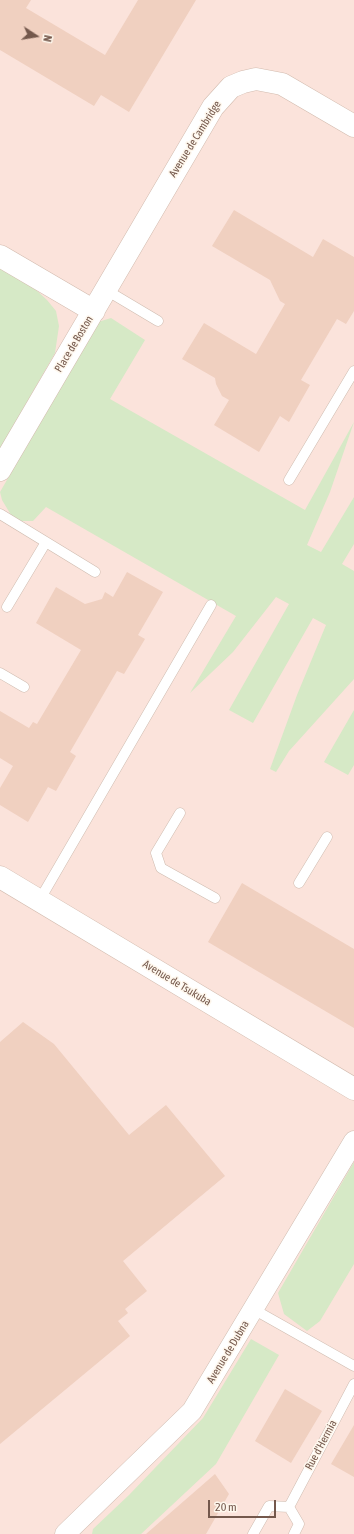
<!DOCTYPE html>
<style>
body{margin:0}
#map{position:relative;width:354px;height:1534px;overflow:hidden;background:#fcf2e7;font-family:"Asap Condensed",sans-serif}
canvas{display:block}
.north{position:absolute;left:16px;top:16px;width:40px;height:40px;-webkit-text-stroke:3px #fef7ed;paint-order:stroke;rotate:102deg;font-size:11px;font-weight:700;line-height:16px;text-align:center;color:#74584c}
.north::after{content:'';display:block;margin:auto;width:14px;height:18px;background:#74584c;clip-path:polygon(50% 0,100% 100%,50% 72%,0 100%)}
.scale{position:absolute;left:208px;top:1500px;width:68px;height:18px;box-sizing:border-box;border:2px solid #74584c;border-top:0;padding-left:5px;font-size:12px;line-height:14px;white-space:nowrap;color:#74584c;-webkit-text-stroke:3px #fef7ed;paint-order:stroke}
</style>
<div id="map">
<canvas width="354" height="1534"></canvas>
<div class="north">N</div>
<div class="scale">20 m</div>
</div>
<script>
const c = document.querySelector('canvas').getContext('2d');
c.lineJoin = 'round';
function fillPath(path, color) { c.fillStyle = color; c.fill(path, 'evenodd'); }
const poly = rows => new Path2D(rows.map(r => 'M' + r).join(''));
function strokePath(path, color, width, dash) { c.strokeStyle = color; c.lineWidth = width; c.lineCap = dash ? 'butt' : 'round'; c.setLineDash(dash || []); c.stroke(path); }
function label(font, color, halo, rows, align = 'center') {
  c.font = font + ' "Asap Condensed",sans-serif'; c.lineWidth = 3; c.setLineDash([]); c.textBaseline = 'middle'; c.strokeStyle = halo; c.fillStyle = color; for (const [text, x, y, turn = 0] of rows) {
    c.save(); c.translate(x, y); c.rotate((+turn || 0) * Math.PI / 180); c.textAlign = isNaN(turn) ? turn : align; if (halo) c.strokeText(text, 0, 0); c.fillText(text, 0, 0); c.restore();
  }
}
const commercial = poly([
 [0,0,354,0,354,1534,0,1534]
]);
const green = poly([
 [0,268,35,289,47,300,56,311,59,326,55,353,0,449],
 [111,318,145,340,110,399,305,510,354,422,330,492,307,545,321,552,354,497,354,544,342,564,354,571,354,679,289,751,276,772,270,769,297,695,326,625,313,618,253,723,229,710,289,604,276,597,233,652,190,693,236,616,46,507,33,521,21,521,11,515,2,500,0,492,98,322],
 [354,710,354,765,348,775,324,762],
 [354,1162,354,1264,320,1321,307,1331,284,1314,278,1293],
 [251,1339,279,1355,216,1464,141,1534,92,1534,93,1529,129,1495,203,1418]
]);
const building = poly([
 [0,0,31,0,26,8,105,55,138,0,196,0,129,112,101,95,94,106,0,50],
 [234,210,313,257,323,239,354,257,354,311,346,324,337,319,301,380,310,385,289,422,280,416,259,452,214,425,229,400,222,396,216,384,215,378,182,359,204,323,256,354,285,304,280,301,270,280,212,246],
 [127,572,163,592,138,635,145,639,124,674,117,671,70,752,76,756,56,791,48,787,28,822,0,805,0,788,13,766,0,758,0,711,29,728,33,722,37,724,81,650,36,623,56,587,85,604,102,599,105,592,113,597],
 [242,883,354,949,354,1028,208,942],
 [23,1022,54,1044,129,1135,166,1105,225,1176,123,1261,147,1291,125,1309,128,1313,118,1321,130,1336,0,1444,0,1042],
 [285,1389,322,1411,291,1463,255,1441],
 [354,1425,354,1477,331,1464],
 [215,1474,229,1494,206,1534,146,1534]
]);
const lane = poly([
 [106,290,158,321],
 [289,480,354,371],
 [0,514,95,572],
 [7,607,46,542],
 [0,673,24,687],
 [180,813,156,853,161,868,215,898],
 [299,883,327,837],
 [39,901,211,605],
 [253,1309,354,1366],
 [289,1507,299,1524,294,1534],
 [253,1534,269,1506,289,1507,354,1384]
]);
const street = poly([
 [65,1534,192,1411,354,1141]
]);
const secondary = poly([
 [0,256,94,311],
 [0,470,213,107,231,87,243,82,256,79,282,84,354,126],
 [0,877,354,1089]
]);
const streetNames = [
 ["Avenue de Cambridge",195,139,-58],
 ["Place de Boston",74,344,-59],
 ["Avenue de Tsukuba",177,983,31],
 ["Avenue de Dubna",228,1352,-59],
 ["Rue d'Hermia",321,1445,-62]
];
fillPath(commercial, '#fbe3db');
fillPath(green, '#d6e9c6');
fillPath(building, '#f0d0c0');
strokePath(lane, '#cfbcb0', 11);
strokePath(street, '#cfbcb0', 21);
strokePath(secondary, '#d2bbae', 23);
strokePath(lane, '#fff', 10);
strokePath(street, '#fff', 20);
strokePath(secondary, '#fff', 22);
label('11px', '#74584c', '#fef7ed', streetNames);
</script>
